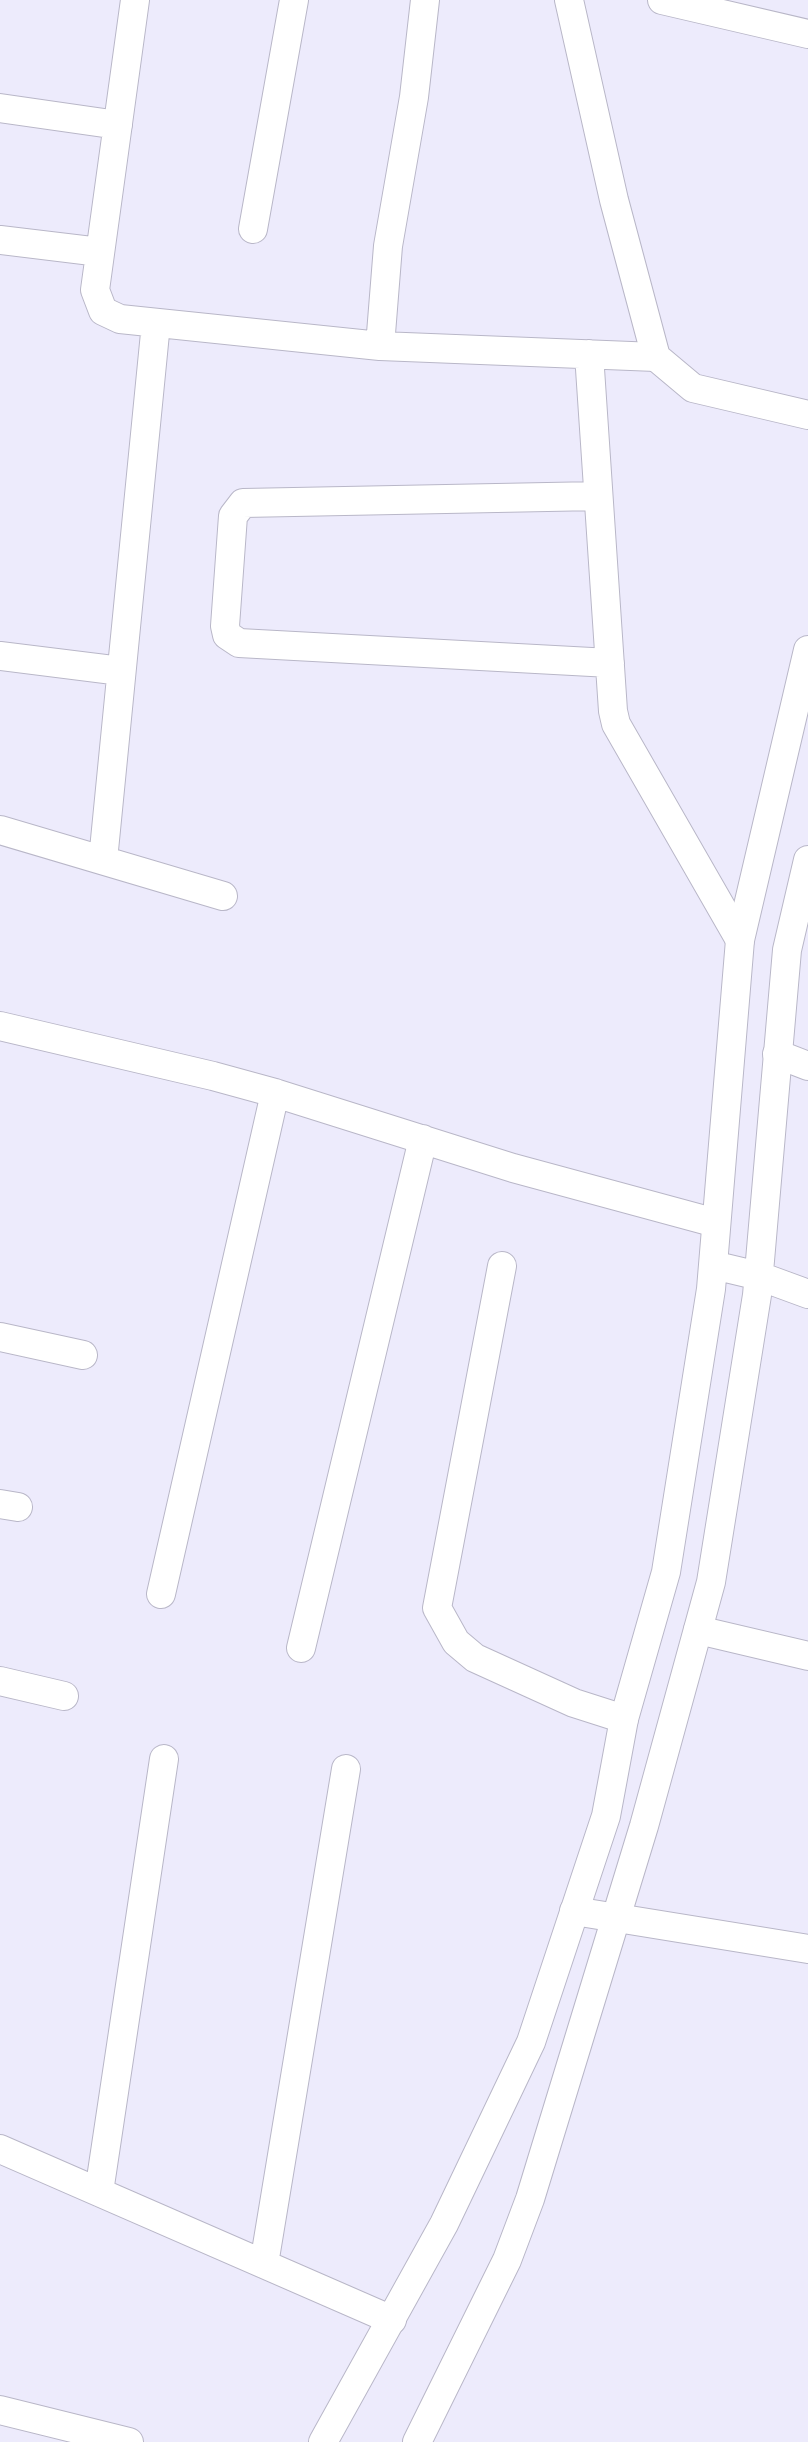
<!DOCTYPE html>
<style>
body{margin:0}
canvas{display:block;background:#edebfc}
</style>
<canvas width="808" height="2442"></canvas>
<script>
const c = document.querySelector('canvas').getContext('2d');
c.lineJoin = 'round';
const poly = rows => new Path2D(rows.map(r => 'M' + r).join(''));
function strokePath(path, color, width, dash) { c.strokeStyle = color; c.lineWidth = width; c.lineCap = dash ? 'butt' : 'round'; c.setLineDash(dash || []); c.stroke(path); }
const street = poly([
 [135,0,95,290,103,311,120,319,380,346,656,357],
 [662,0,808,34],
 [0,108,118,125],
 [253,229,294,0],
 [0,240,100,252],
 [380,346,388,246,414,97,425,0],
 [589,354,613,711,616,724,740,940],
 [598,496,243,503,233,516,225,626,227,635,239,643,610,663],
 [0,656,121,671],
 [0,830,223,896],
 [103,860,156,323],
 [0,1026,213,1076,275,1093,513,1168,716,1223],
 [777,1054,808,1066],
 [502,1266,437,1608,456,1642,475,1658,574,1703,624,1719],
 [0,1337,83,1355],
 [0,1504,18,1507],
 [161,1594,275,1093],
 [698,1630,808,1656],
 [301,1648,423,1139],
 [0,1681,64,1696],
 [574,1911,808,1949],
 [0,2149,392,2320],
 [99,2192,164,1759],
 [264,2264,346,1769]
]);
const secondary = poly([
 [569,0,614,200,656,357,693,388,808,415],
 [713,1265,759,1276,808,1294],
 [0,2410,129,2442],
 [323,2442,444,2224,531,2042,606,1816,624,1719,666,1572,711,1289,740,940,808,650],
 [417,2442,507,2260,530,2199,644,1826,711,1582,757,1295,787,950,808,860]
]);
strokePath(street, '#b9b7c8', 30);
strokePath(secondary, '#b9b7c8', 30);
strokePath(street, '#fff', 28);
strokePath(secondary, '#fff', 28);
</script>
